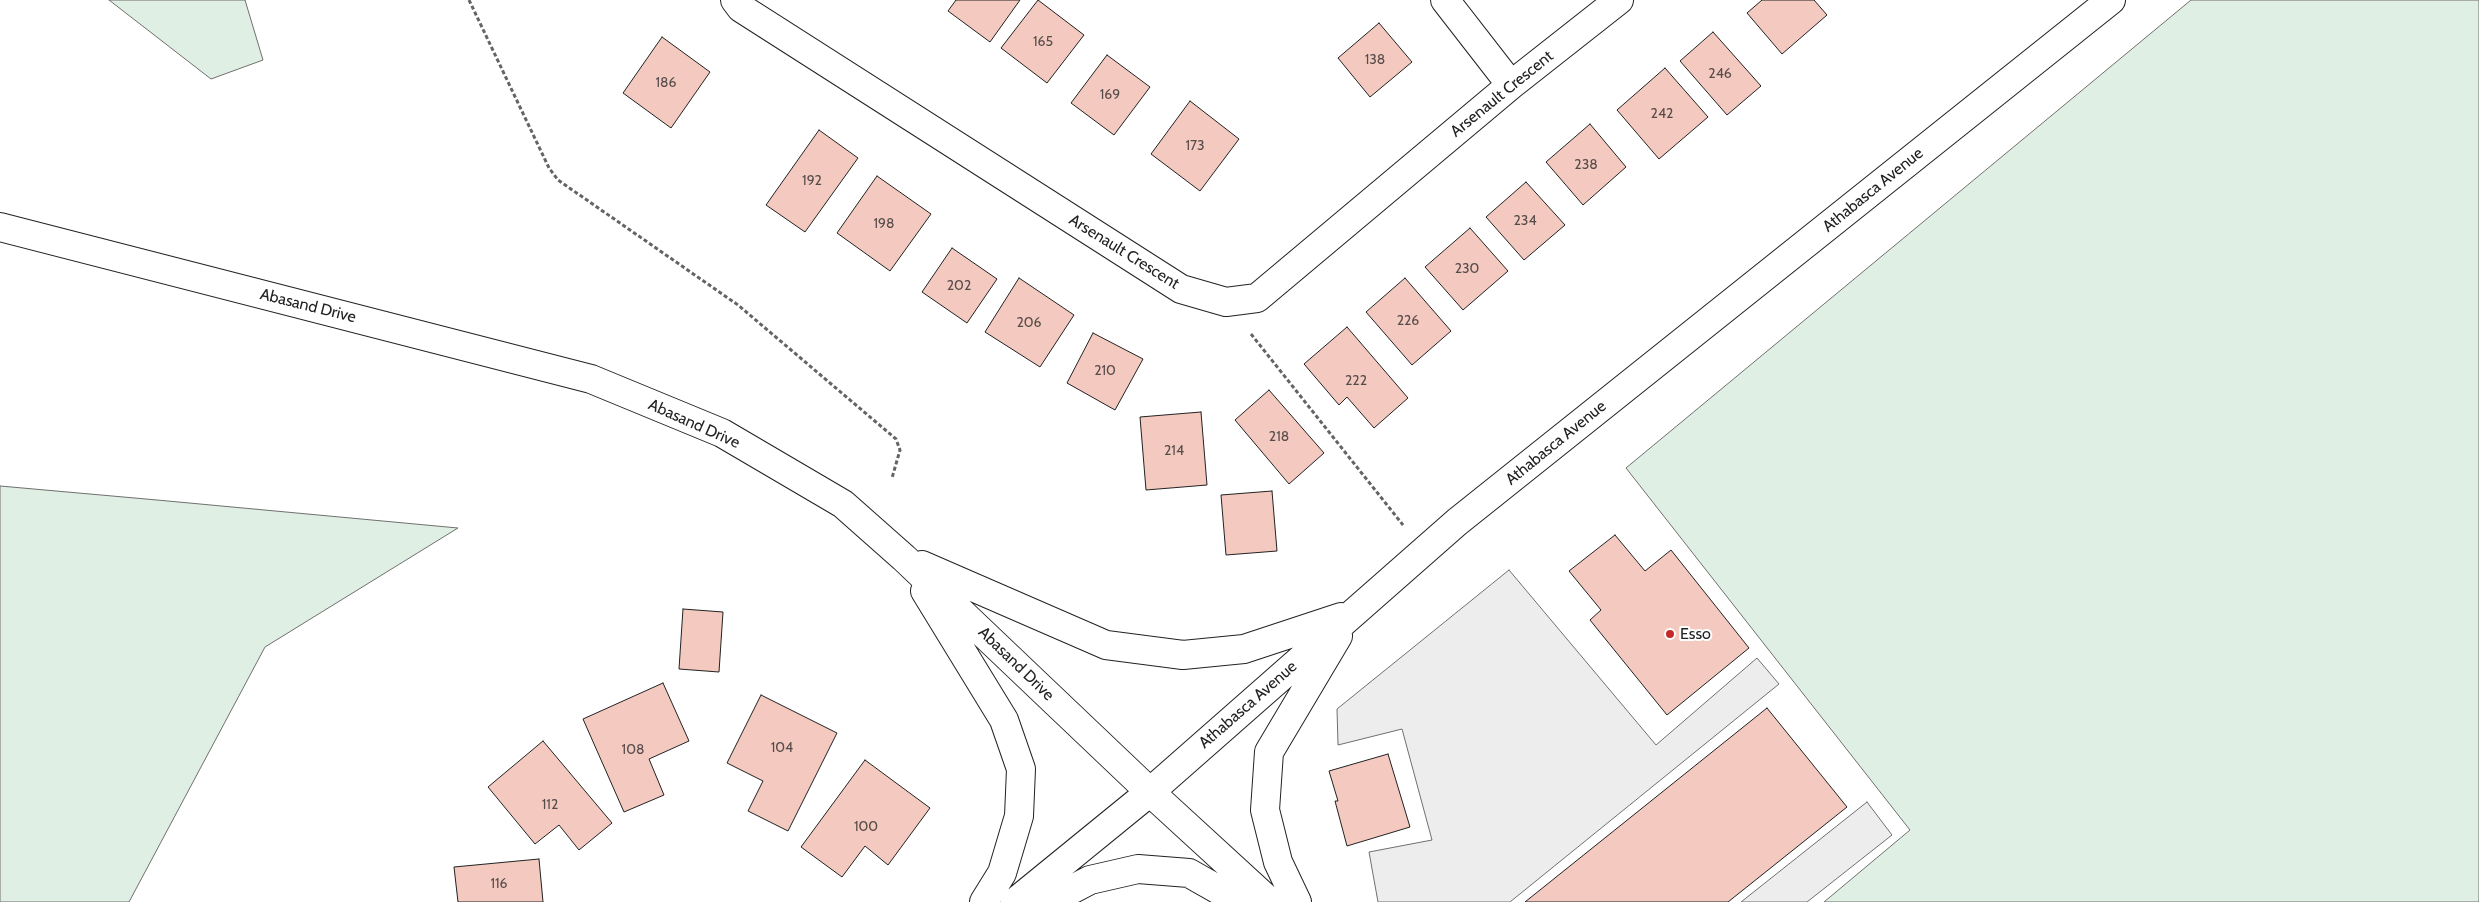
<!DOCTYPE html>
<style>
body{margin:0}
canvas{display:block;background:#fff}
</style>
<canvas width="2479" height="902"></canvas>
<script>
const c = document.querySelector('canvas').getContext('2d');
c.lineJoin = 'round';
function fillPath(path, color) { c.fillStyle = color; c.fill(path, 'evenodd'); }
const poly = rows => new Path2D(rows.map(r => 'M' + r).join(''));
function strokePath(path, color, width, dash) { c.strokeStyle = color; c.lineWidth = width; c.lineCap = dash ? 'butt' : 'round'; c.setLineDash(dash || []); c.stroke(path); }
function label(font, color, halo, rows, align = 'center') {
  c.font = font + ' Cabin,sans-serif'; c.lineWidth = 4; c.setLineDash([]); c.textBaseline = 'middle'; c.strokeStyle = halo; c.fillStyle = color; for (const [text, x, y, turn = 0] of rows) {
    c.save(); c.translate(x, y); c.rotate((+turn || 0) * Math.PI / 180); c.textAlign = isNaN(turn) ? turn : align; if (halo) c.strokeText(text, 0, 0); c.fillText(text, 0, 0); c.restore();
  }
}
const green = poly([
 [109,0,245,0,263,60,211,79,109,0],
 [2191,0,2479,0,2479,902,1824,902,1910,830,1626,468,2191,0],
 [0,486,157,500,458,528,265,647,129,902,0,902,0,486]
]);
const parking = poly([
 [1509,570,1656,745,1757,658,1779,684,1510,902,1378,902,1369,852,1432,840,1402,729,1338,745,1337,709,1509,570],
 [1867,802,1892,835,1807,902,1741,902,1867,802]
]);
const building = poly([
 [956,0,1020,0,990,42,948,11,956,0],
 [1038,0,1084,35,1047,83,1001,48,1038,0],
 [1762,0,1814,0,1827,15,1782,54,1747,13,1762,0],
 [1379,23,1412,62,1370,97,1338,58,1379,23],
 [1713,32,1761,86,1727,115,1680,61,1713,32],
 [662,37,710,72,671,128,623,93,662,37],
 [1107,55,1150,87,1114,135,1071,103,1107,55],
 [1665,68,1708,117,1659,159,1617,110,1665,68],
 [1190,101,1239,139,1200,191,1151,154,1190,101],
 [1590,124,1626,167,1583,205,1546,162,1590,124],
 [819,130,858,158,805,232,766,205,819,130],
 [877,176,931,214,890,271,837,233,877,176],
 [1526,182,1565,225,1524,260,1486,217,1526,182],
 [1470,228,1508,271,1463,310,1425,267,1470,228],
 [952,248,997,279,967,323,922,292,952,248],
 [1019,278,1074,315,1040,367,985,332,1019,278],
 [1405,278,1451,331,1412,365,1366,312,1405,278],
 [1347,327,1408,398,1374,428,1347,397,1339,405,1304,364,1347,327],
 [1093,333,1143,359,1115,410,1067,383,1093,333],
 [1269,390,1324,453,1289,484,1235,420,1269,390],
 [1201,412,1207,485,1146,490,1140,417,1201,412],
 [1272,491,1277,551,1226,555,1221,495,1272,491],
 [1615,535,1645,571,1671,550,1749,648,1667,715,1590,620,1601,610,1569,571,1615,535],
 [683,609,723,612,719,672,679,669,683,609],
 [663,683,689,741,649,759,664,795,624,812,583,719,663,683],
 [761,695,837,733,788,831,748,811,763,781,727,763,761,695],
 [1767,708,1847,807,1728,902,1525,902,1767,708],
 [543,741,612,823,579,850,559,825,535,844,488,787,543,741],
 [1388,754,1410,827,1347,846,1335,801,1338,801,1329,771,1388,754],
 [865,760,930,808,888,865,865,846,842,877,801,847,865,760],
 [539,859,543,902,458,902,454,867,539,859]
]);
const path = poly([
 [469,0,549,168,558,180,738,305,896,439,900,450,892,478],
 [1251,334,1403,525]
]);
const minor = poly([
 [735,0,741,8,1181,289,1226,302,1257,298,1511,85,1619,0],
 [1445,0,1511,85]
]);
const tertiary = poly([
 [0,227,591,379,722,433,843,504,904,558,1150,792,1270,902],
 [922,565,1106,645,1183,655,1244,649,1341,617],
 [925,591,1004,720,1021,769,1019,816,1002,873,984,902],
 [1015,902,1150,792,1457,522,2111,0],
 [1048,902,1090,880,1138,869,1189,873,1240,902],
 [1297,902,1278,862,1265,810,1269,752,1338,636]
]);
const markers = [
 [1670,634,5,"#c62828"]
];
const numberNames = [
 ["165",1043,42],
 ["138",1375,60],
 ["246",1720,74],
 ["186",666,83],
 ["169",1110,95],
 ["242",1662,114],
 ["173",1195,146],
 ["238",1586,165],
 ["192",812,181],
 ["234",1525,221],
 ["198",884,224],
 ["230",1467,269],
 ["202",959,286],
 ["226",1408,321],
 ["206",1029,323],
 ["210",1105,371],
 ["222",1356,381],
 ["218",1279,437],
 ["214",1174,451],
 ["104",782,748],
 ["108",633,750],
 ["112",550,805],
 ["100",866,827],
 ["116",499,884]
];
const streetNames = [
 ["Arsenault Crescent",1502,94,-39],
 ["Athabasca Avenue",1873,190,-39],
 ["Arsenault Crescent",1124,252,32],
 ["Abasand Drive",308,306,14],
 ["Abasand Drive",694,424,24],
 ["Athabasca Avenue",1556,443,-39],
 ["Abasand Drive",1016,664,44],
 ["Athabasca Avenue",1248,705,-41]
];
const poiNames = [
 ["Esso",1680,634]
];
fillPath(green, '#e0efe3');
strokePath(green, '#6f6f6f', 1);
fillPath(parking, '#ededed');
strokePath(parking, '#6f6f6f', 1);
fillPath(building, '#f3c9c0');
strokePath(building, '#222', 1);
strokePath(minor, '#222', 30);
strokePath(tertiary, '#222', 30);
strokePath(path, '#646464', 3, [4, 2.5]);
strokePath(minor, '#fff', 28);
strokePath(tertiary, '#fff', 28);
for (const [x, y, r, color] of markers) { const dot = new Path2D(); dot.arc(x, y, r, 0, 2 * Math.PI); c.fillStyle = color; c.fill(dot); strokePath(dot, '#fff', 2); }
label('14px', '#564c4a', null, numberNames);
label('16px', '#222', '#fff', streetNames);
label('16px', '#222', '#fff', poiNames, 'left');
</script>
